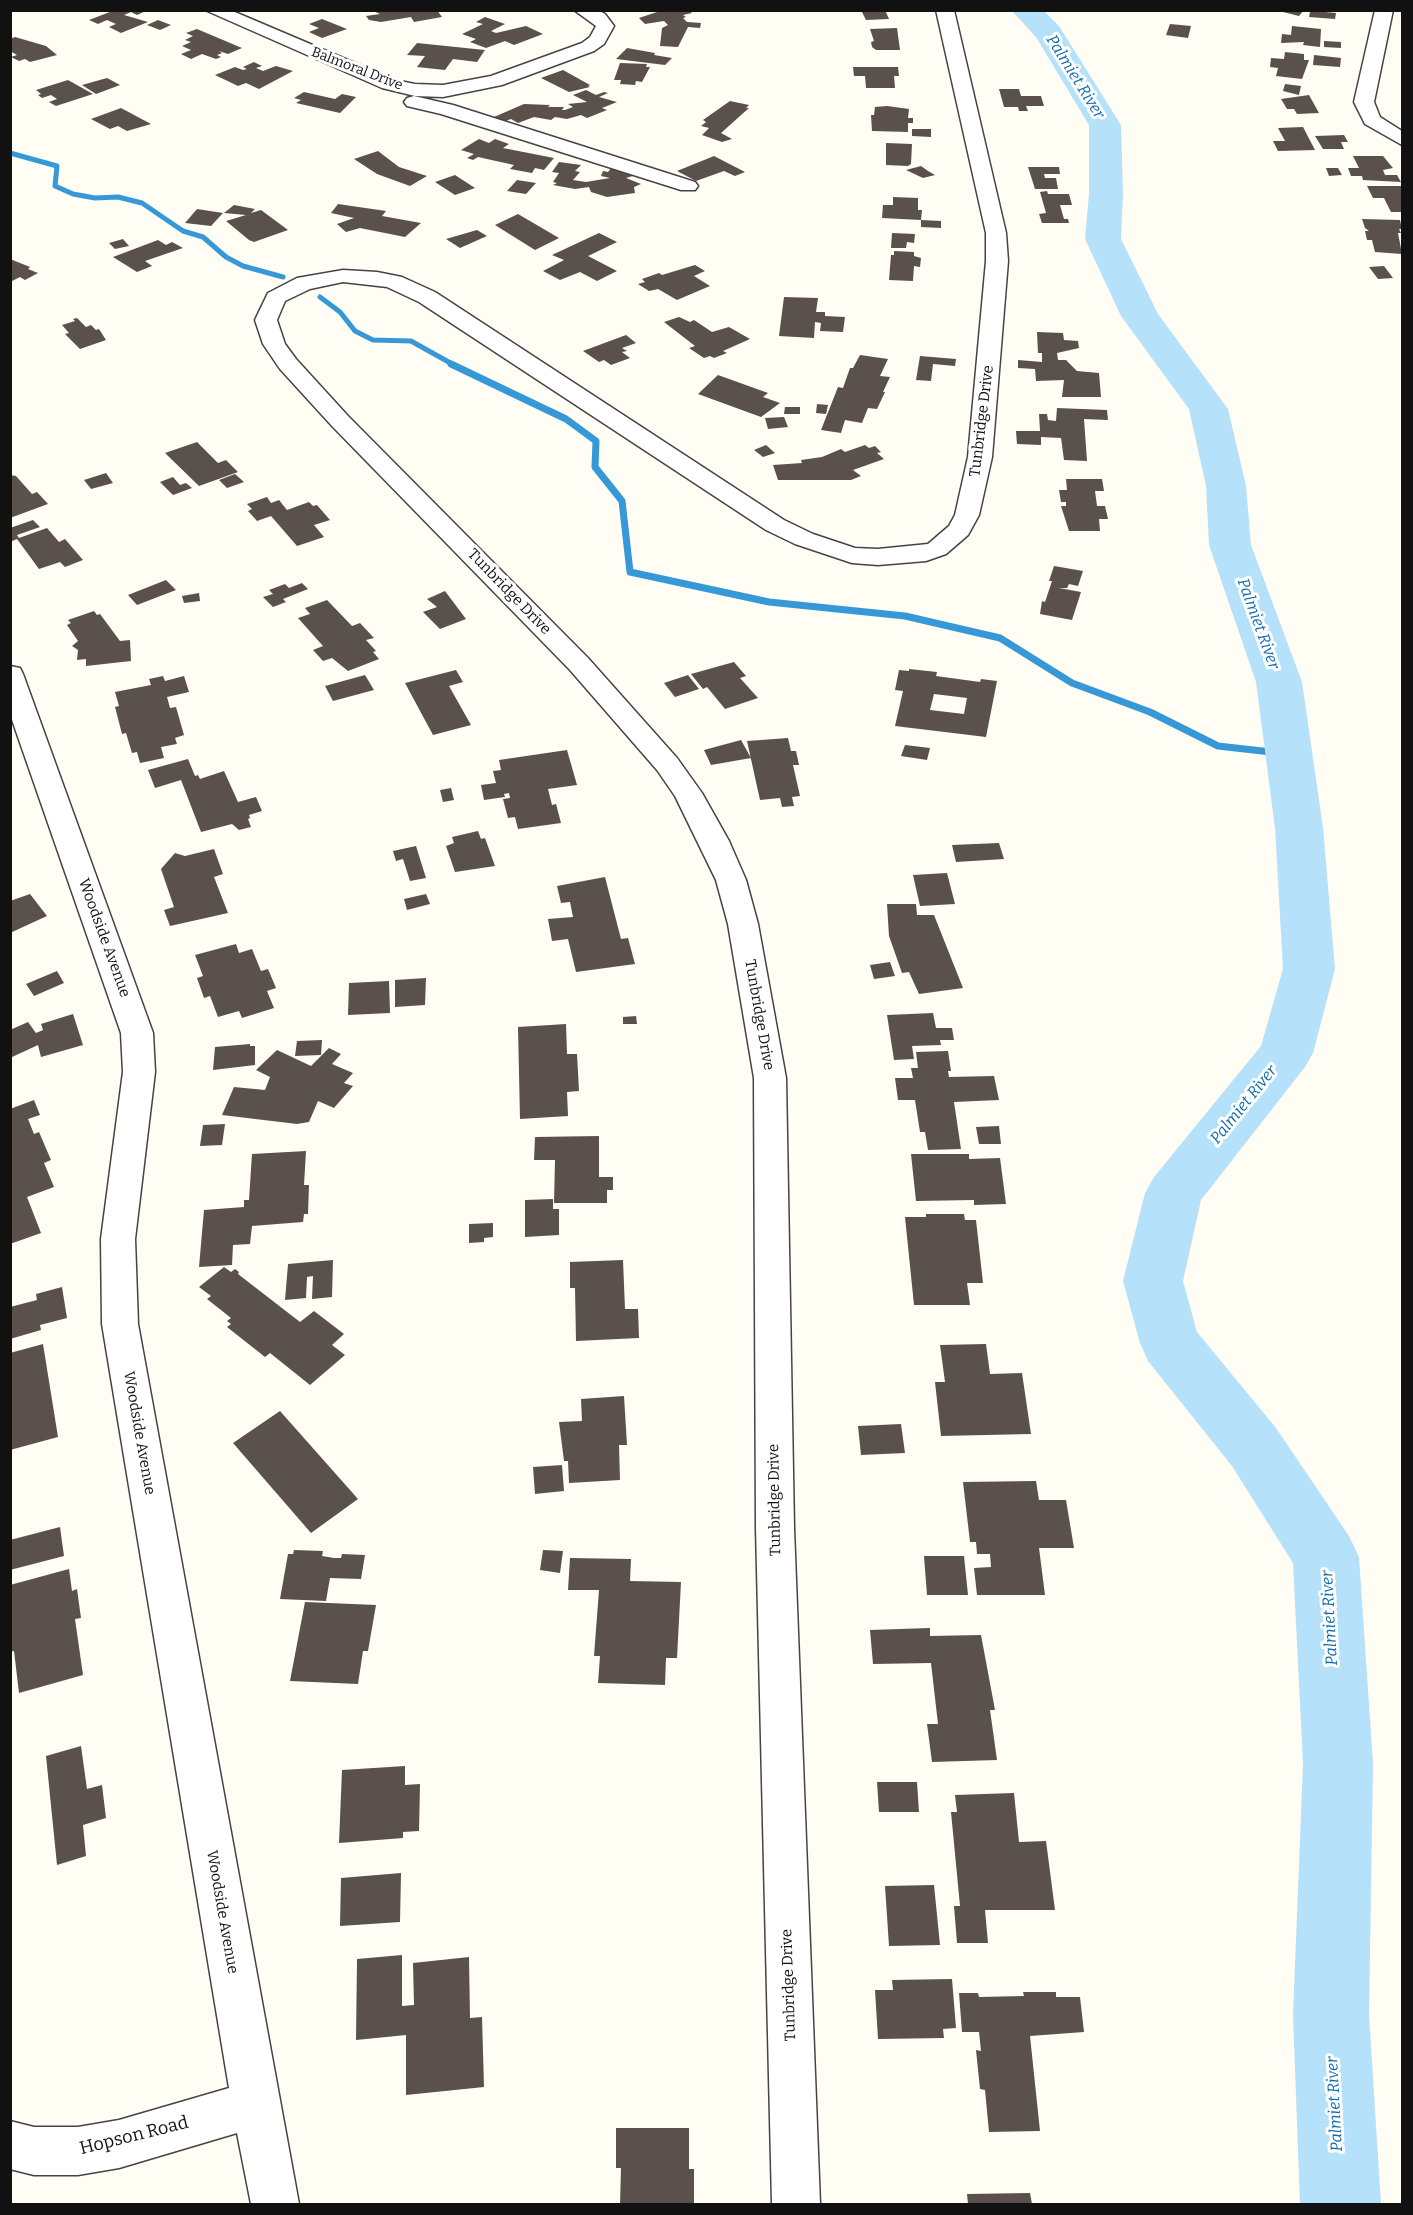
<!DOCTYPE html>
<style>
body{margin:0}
#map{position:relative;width:1413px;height:2215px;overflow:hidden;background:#fffdf4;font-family:Bitter,serif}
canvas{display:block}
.frame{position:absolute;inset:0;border:12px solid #111;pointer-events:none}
</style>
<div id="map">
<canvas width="1413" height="2215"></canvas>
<div class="frame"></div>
</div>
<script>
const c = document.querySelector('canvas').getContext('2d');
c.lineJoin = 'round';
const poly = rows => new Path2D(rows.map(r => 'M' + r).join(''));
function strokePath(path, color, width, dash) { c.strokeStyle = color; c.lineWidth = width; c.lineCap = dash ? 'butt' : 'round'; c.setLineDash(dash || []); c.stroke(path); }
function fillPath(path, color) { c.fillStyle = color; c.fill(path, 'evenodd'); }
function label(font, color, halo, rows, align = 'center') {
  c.font = font + ' Bitter,serif'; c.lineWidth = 6; c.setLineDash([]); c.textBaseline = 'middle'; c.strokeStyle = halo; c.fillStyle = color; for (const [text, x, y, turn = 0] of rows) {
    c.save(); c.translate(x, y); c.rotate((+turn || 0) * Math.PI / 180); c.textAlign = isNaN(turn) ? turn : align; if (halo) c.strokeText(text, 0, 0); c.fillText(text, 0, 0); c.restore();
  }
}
const streamFar1 = poly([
 [10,153,57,166,55,186,73,194,95,198,118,197,142,203,183,231,203,237,226,257,243,266,283,277],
 [320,297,340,312,355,331,373,340,411,341,454,365]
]);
const stream = poly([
 [451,364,566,419,596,441,595,467,622,501,630,572,769,602,905,616,1000,638,1072,683,1150,712,1218,746,1289,754]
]);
const river = poly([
 [1011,10,1043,10,1059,26,1121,125,1123,194,1121,239,1158,314,1228,409,1246,486,1251,545,1302,682,1323,828,1335,969,1313,1053,1305,1067,1201,1200,1183,1281,1197,1332,1276,1428,1349,1536,1359,1557,1373,1764,1369,2015,1381,2204,1300,2204,1293,2015,1303,1764,1293,1563,1232,1466,1148,1361,1140,1343,1123,1281,1145,1193,1154,1177,1261,1046,1283,969,1275,828,1256,682,1209,545,1206,486,1189,409,1121,316,1085,239,1089,194,1089,125,1036,37,1011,10]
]);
const building = poly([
 [115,10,148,10,137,15,131,12,124,15,148,22,121,33,109,27,116,24,107,20,98,24,89,20],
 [371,10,437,10,442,17,414,22,411,17,381,22,369,20,366,16,380,14],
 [663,10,689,10,692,13,683,15,686,17,683,18,687,22,701,23,700,28,688,27,678,47,660,46,662,28,668,25,664,21,645,24,639,18],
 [861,10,885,10,889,19,866,20],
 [1275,10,1304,10,1299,16],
 [1315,11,1336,13,1335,19,1309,17,1310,12],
 [485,17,505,24,491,31,496,33,526,26,543,34,514,45,505,41,486,48,470,42,476,39,462,34,483,24,476,22],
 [322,19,347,29,322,38,309,32,319,28,309,24],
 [158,20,171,25,160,30,147,25],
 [1170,24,1191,26,1188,38,1166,35],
 [1292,26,1321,29,1320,47,1303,45,1304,42,1281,43,1282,34,1291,35],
 [897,28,900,50,876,50,872,47,871,42,874,41,870,29],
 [197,29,242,48,228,54,219,51,222,53,217,55,221,57,216,59,202,54,191,59,181,54,191,50,182,46,191,42,185,40,193,36,186,33],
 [15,37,46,46,57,55,30,62,25,59,19,61,11,57,17,55,10,51,10,39],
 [1324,41,1341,42,1341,48,1324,47],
 [417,43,485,50,477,62,453,59,445,70,417,67,425,56,407,55],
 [627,48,655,53,654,55,672,58,665,65,616,59],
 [1285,52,1304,54,1304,60,1309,60,1302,79,1276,76,1278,68,1270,67,1271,58,1284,59],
 [1314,55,1341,58,1340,67,1313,65],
 [254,62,262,66,256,68,263,71,276,66,293,71,259,89,246,83,238,86,215,75,235,67,243,70,247,69,243,67],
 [620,63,647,64,646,67,650,67,642,82,636,81,635,85,620,84,621,80,614,80],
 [853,67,898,67,899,76,894,76,895,88,866,88,865,76,854,76],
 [563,70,590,85,588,86,590,87,569,92,541,78],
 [107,78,120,85,96,94,82,85],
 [68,80,93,94,56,106,49,102,57,99,51,95,42,98,38,95,41,94,36,90],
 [1285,84,1301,86,1299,95,1283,91],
 [999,89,1019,89,1021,96,1041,96,1044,106,1026,106,1028,111,1019,111,1018,107,1004,107],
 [586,90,596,95,604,92,608,93,599,97,617,102,602,108,607,110,587,118,581,115,567,119,555,117,551,120,534,117,518,123,511,119,503,122,494,117,524,104,550,105,548,107,564,107,562,110,565,110,573,107,568,104,587,102,573,95],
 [304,92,335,99,342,94,356,97,340,113,296,103,301,100,294,98],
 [1309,95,1319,113,1297,114,1294,109,1287,109,1281,99],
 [730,101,749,105,746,108,749,108,721,133,732,139,722,142,702,135,709,128,701,126,706,122,703,120],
 [887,106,909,109,908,118,913,118,913,123,908,123,908,132,872,131,871,115,874,115,875,107],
 [121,108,151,124,127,131,118,126,110,129,91,119],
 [1303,127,1315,150,1278,151,1273,141,1285,141,1278,128],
 [912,129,931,129,931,137,912,136],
 [1344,135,1348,142,1341,142,1344,149,1323,149,1315,136],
 [479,139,489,143,495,139,509,144,503,148,554,158,544,170,535,168,532,173,510,169,514,165,478,157,473,160,467,158,474,154,461,150],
 [886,143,912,144,911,164,908,166,886,165],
 [378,151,399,167,427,176,410,186,377,174,354,159],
 [714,156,745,172,735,176,724,171,696,181,677,171],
 [1353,156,1383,156,1393,168,1383,170,1385,175,1397,175,1401,182,1363,180,1362,176,1351,176,1348,168,1359,168],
 [559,162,581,165,575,171,580,172,573,180,586,182,610,178,601,176,603,171,608,172,612,167,636,175,626,178,641,184,634,187,635,193,607,197,591,192,589,187,575,189,553,185,557,183,553,182,559,173,552,172],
 [921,166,928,171,935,175,923,178,906,170],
 [1028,167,1059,167,1060,174,1044,174,1045,178,1056,178,1058,189,1035,189],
 [1326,168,1338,168,1342,175,1329,176],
 [455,175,475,188,455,195,435,182],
 [517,180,536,183,526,194,507,191],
 [1367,186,1402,186,1402,212,1391,212,1384,198,1373,198],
 [1047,191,1048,194,1069,194,1072,205,1060,205,1064,219,1068,219,1069,223,1042,223,1039,214,1046,213,1040,192],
 [893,197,918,198,918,210,922,210,921,220,941,221,941,228,921,227,921,220,882,218,883,205,893,205],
 [338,204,386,211,382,216,421,223,405,237,360,228,346,232,337,224,354,218,331,213],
 [234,205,255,209,251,213,261,210,288,230,254,242,249,240,226,221,246,215,224,213],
 [197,209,223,213,211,226,185,223],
 [518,214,559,238,535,250,495,225],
 [1362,219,1400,220,1402,229,1399,229,1401,233,1398,233,1402,254,1375,252,1372,240,1367,240,1365,231,1369,231,1365,228],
 [477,230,487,236,460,248,446,239],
 [599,233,617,242,588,256,617,271,597,281,580,272,560,280,543,271,564,260,552,255],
 [892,233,915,234,914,243,907,242,906,248,891,248],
 [123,239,129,246,115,249,109,243],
 [158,240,166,245,172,242,183,248,145,261,152,266,137,272,113,257],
 [894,251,914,252,914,256,921,258,920,267,914,266,913,281,889,280,891,255,894,255],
 [10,259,30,267,28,269,38,273,25,280,20,277,10,282],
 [695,265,705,271,694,276,710,286,677,300,658,289,649,291,638,284,645,282,642,279,659,273,662,275],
 [1384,266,1393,278,1378,279,1369,267],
 [784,297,818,298,816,312,825,312,825,316,845,317,843,332,820,331,821,323,815,322,814,338,779,336],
 [679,317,690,322,694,320,712,332,729,327,750,339,723,351,727,353,714,358,710,356,704,358,689,348,695,346,664,322],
 [77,318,86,327,91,325,96,330,99,329,106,340,80,349,65,334,69,333,62,325,75,321,73,319],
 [1037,332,1063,333,1064,340,1078,341,1079,348,1057,353,1058,360,1066,360,1077,371,1099,373,1101,397,1062,397,1064,380,1036,381,1035,369,1018,368,1018,360,1042,362,1042,353,1038,353],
 [626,335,636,343,622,348,627,351,622,352,630,358,611,365,604,360,599,362,583,351],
 [860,355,888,359,880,376,890,377,883,392,885,392,877,409,868,408,862,423,845,420,841,433,821,430,838,387,843,388,850,368,853,368],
 [920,356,956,359,955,366,933,364,931,381,916,380],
 [718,375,768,393,763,397,780,403,761,417,698,394],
 [817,404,828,405,826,414,816,413],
 [785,407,800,407,800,414,784,414],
 [1057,408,1107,410,1108,420,1084,419,1087,461,1064,460,1061,438,1041,437,1041,445,1017,444,1016,431,1040,431,1039,414,1047,414,1048,420,1056,421],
 [784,417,788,427,768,429,765,418],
 [197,442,218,463,226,460,238,472,199,486,165,453],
 [766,445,775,453,763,457,754,450],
 [865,445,869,448,875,446,881,452,877,453,884,459,853,470,861,476,851,480,778,480,773,465,802,463,801,460,822,457,841,449,845,452],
 [106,473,113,483,91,489,84,480],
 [235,474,244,482,227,488,219,480],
 [10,475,16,476,32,494,37,492,48,504,10,518],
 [173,477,180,485,186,483,192,488,173,495,160,482],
 [1066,479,1102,479,1104,491,1095,491,1097,506,1105,506,1108,519,1099,519,1100,531,1069,531,1061,506,1066,506,1066,502,1061,502,1059,490,1067,490],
 [267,497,271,503,279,500,287,510,309,502,313,506,317,505,330,520,314,525,324,537,297,546,271,516,257,521,248,511,252,509,247,504],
 [33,520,40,527,17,535,19,538,47,528,59,542,65,539,83,560,65,567,60,562,39,569,17,539,10,542,10,528],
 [1054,566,1083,571,1078,586,1069,584,1067,588,1059,588,1081,592,1072,620,1040,614,1042,601,1045,602,1052,581,1049,581],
 [166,580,176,590,137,605,128,595],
 [302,583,308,589,283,599,286,602,273,607,263,597,273,594,269,590,285,584,289,588],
 [445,591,466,619,440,629,423,612,437,607,427,599],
 [199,593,200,601,184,603,182,596],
 [327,600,352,626,360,623,374,638,366,640,376,651,373,652,379,659,348,671,332,658,323,661,313,650,323,646,298,618,310,614,305,608],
 [94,611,97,615,100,614,120,641,130,640,131,661,86,666,86,659,77,660,78,650,72,646,78,641,67,625,71,623,68,620],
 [734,662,746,676,740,678,758,698,725,709,707,687,703,689,691,674],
 [909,669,937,672,936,676,980,682,981,679,997,681,986,737,895,726,903,691,895,690,899,670,909,671],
 [934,694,967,698,964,714,930,710],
 [456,670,463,682,449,686,471,725,433,735,405,683],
 [365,675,374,690,333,701,325,686],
 [688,675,699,689,675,697,664,683],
 [163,676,165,681,184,676,189,692,167,697,170,708,176,707,184,735,175,738,177,744,161,747,164,758,140,763,137,752,132,753,126,733,122,734,115,707,119,706,115,692,151,685,149,679],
 [788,738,791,751,796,751,799,765,793,765,800,796,792,797,794,806,782,807,780,798,760,800,747,741],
 [741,740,751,758,711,765,704,750],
 [905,745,930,748,927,760,901,756],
 [567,750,577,785,548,789,552,805,556,804,561,823,518,829,515,817,508,818,503,799,510,798,509,793,504,794,505,797,484,800,481,785,496,783,493,771,501,770,499,760],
 [188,759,195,776,198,775,200,779,224,771,238,802,256,797,262,811,249,815,250,818,248,819,251,827,239,830,232,824,201,832,181,780,155,788,148,770],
 [451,788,454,800,443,802,440,790],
 [478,831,481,839,485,838,495,866,455,872,446,846,454,843,452,837],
 [999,843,1004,859,956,862,952,845],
 [416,846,426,878,410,881,403,859,396,861,393,851],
 [214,849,223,874,214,877,228,913,170,926,164,910,174,907,161,869,175,853,185,856],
 [947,873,955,904,920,906,913,875],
 [605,877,621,939,628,938,635,964,576,972,568,939,552,941,548,919,573,917,570,902,561,903,557,886],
 [30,894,47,916,10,933,10,901],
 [426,894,430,904,407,910,404,899],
 [887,904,916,904,917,915,934,915,963,988,919,994,909,972,902,973,889,936],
 [236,944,239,953,252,949,261,971,268,969,276,988,267,991,274,1008,242,1018,239,1011,218,1017,210,996,204,998,197,978,203,976,195,955],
 [890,962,895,976,874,979,870,965],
 [57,971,64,983,34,996,26,984],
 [426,978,425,1005,395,1007,395,980],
 [389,981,390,1013,348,1015,349,983],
 [933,1013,936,1028,952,1028,954,1040,940,1040,941,1045,912,1046,914,1059,894,1060,887,1015],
 [73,1014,83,1045,41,1057,38,1045,10,1058,10,1030,28,1022,36,1033,43,1030,41,1024],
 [636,1016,637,1024,623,1024,623,1017],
 [566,1024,567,1054,577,1054,579,1091,567,1092,568,1116,520,1119,518,1027],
 [322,1040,321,1055,295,1056,297,1041],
 [250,1044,250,1046,255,1046,255,1065,213,1070,215,1047],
 [329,1048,341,1054,332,1064,353,1073,344,1083,353,1086,334,1108,318,1101,309,1122,297,1124,222,1115,234,1087,265,1090,270,1077,256,1070,277,1050,311,1066],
 [948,1051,951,1071,948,1071,949,1077,994,1076,999,1100,954,1102,961,1149,928,1150,925,1132,920,1132,915,1100,898,1100,895,1078,913,1078,911,1068,918,1068,916,1052],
 [34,1100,40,1115,28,1119,34,1134,39,1132,51,1160,44,1163,54,1187,27,1197,41,1233,10,1244,10,1109],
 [225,1124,222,1145,200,1146,203,1125],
 [999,1126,1001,1144,979,1144,976,1127],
 [599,1136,599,1177,613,1177,613,1190,607,1190,607,1203,554,1203,555,1160,534,1160,535,1137],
 [306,1151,304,1185,309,1185,308,1214,304,1214,303,1222,252,1226,250,1244,233,1245,232,1265,199,1267,204,1210,244,1207,244,1200,249,1200,252,1154],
 [911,1154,969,1154,969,1159,1000,1158,1006,1204,974,1205,974,1200,916,1201],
 [553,1199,553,1209,559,1209,559,1235,525,1237,525,1200],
 [926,1214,964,1214,965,1220,976,1220,983,1283,967,1283,970,1305,914,1305,905,1217,926,1217],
 [493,1223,493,1237,484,1238,484,1242,469,1243,469,1224],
 [333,1260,332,1297,312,1299,313,1276,307,1277,306,1298,285,1300,288,1264],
 [623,1260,625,1309,638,1309,639,1338,576,1341,575,1288,570,1288,570,1262],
 [224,1267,231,1272,235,1269,239,1272,238,1274,300,1322,314,1311,344,1334,332,1345,345,1355,310,1385,270,1353,265,1357,227,1327,231,1324,227,1321,231,1318,207,1299,211,1296,199,1287],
 [62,1287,67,1318,40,1325,41,1330,10,1339,10,1307,37,1300,36,1294],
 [43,1344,58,1437,10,1450,10,1353],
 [986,1344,990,1374,1022,1373,1031,1434,941,1436,935,1382,945,1382,940,1345],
 [624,1396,627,1445,619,1445,620,1480,569,1483,568,1461,564,1461,559,1422,582,1421,581,1399],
 [280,1411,358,1499,311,1533,233,1443],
 [901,1424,905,1453,861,1455,858,1426],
 [562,1465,564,1491,535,1494,533,1467],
 [1036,1481,1039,1500,1066,1500,1074,1548,1039,1548,1045,1595,977,1595,974,1568,991,1567,990,1554,977,1554,976,1542,970,1542,963,1482],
 [60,1527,64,1556,10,1570,10,1540],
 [294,1550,323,1551,322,1556,334,1558,341,1558,342,1554,365,1555,361,1579,330,1578,326,1601,280,1599,288,1554,293,1554],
 [543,1550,563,1551,560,1573,540,1570],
 [924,1556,964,1556,968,1595,927,1595],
 [570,1558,631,1559,630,1581,681,1582,677,1658,666,1658,665,1685,598,1683,600,1656,594,1656,599,1590,568,1590],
 [69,1569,72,1591,77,1589,81,1618,75,1619,83,1675,19,1693,14,1651,10,1652,10,1585],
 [305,1602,376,1605,368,1651,363,1651,358,1684,290,1681],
 [930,1628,930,1636,981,1635,995,1710,990,1710,997,1760,932,1762,927,1724,938,1724,931,1663,873,1664,870,1630],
 [81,1746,87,1789,102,1785,106,1818,83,1825,86,1856,57,1865,46,1756],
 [405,1766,405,1785,420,1784,419,1831,403,1832,403,1838,339,1843,342,1770],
 [877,1782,917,1782,919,1812,879,1812],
 [1014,1793,1019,1842,1046,1841,1055,1910,985,1910,988,1943,957,1943,954,1906,960,1906,951,1812,957,1812,955,1795],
 [401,1873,400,1922,340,1926,341,1878],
 [934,1885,940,1945,889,1946,885,1886],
 [402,1955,402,2006,414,2005,413,1963,469,1957,470,2018,482,2017,484,2087,406,2095,406,2035,356,2040,357,1959],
 [952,1979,956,2028,943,2029,944,2038,878,2039,875,1990,893,1990,892,1980],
 [1023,1992,1056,1992,1056,1997,1080,1997,1084,2032,1030,2036,1040,2131,989,2132,985,2090,980,2089,976,2050,981,2051,979,2032,962,2032,959,1993,978,1993,979,1997,1024,1996],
 [616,2128,689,2128,689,2169,694,2169,694,2204,620,2204,621,2168,616,2168],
 [1030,2193,1032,2204,968,2204,967,2194]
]);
const minor = poly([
 [205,10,230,10,395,80,415,84,443,85,491,76,582,43,590,37,596,26,574,10,598,10,605,14,614,26,604,44,594,51,502,85,443,97,415,96,382,88,205,10],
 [936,10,954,10,1006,233,1008,261,992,457,979,515,968,535,946,554,926,561,878,565,852,563,795,544,766,530,419,302,387,287,343,282,310,289,285,301,277,320,285,344,296,359,348,416,588,658,677,758,702,793,729,841,746,880,758,924,786,1078,794,1528,820,2204,772,2204,756,1528,754,1078,728,924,716,880,675,796,657,770,570,670,332,426,280,369,263,344,255,320,268,293,297,278,343,270,377,272,402,277,435,292,784,520,813,534,855,548,878,549,928,544,949,526,955,515,968,457,986,261,986,233,936,10],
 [1375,10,1393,10,1374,102,1380,117,1402,131,1402,145,1365,124,1354,102,1375,10],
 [414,96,453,105,695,182,698,186,695,190,681,190,441,114,407,106,404,102,407,98,414,96],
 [10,666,20,668,23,674,153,1033,155,1072,135,1239,138,1324,299,2204,251,2204,237,2133,119,2168,78,2175,34,2175,10,2169,10,2121,34,2127,78,2127,119,2120,229,2088,102,1324,101,1239,123,1072,121,1033,10,714,10,666]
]);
const farStreetnames = [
 ["Balmoral Drive",357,69,21]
];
const streetNames = [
 ["Tunbridge Drive",982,421,-83],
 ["Tunbridge Drive",509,592,46],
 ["Woodside Avenue",104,938,70],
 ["Tunbridge Drive",759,1015,80],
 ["Woodside Avenue",139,1433,80],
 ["Tunbridge Drive",775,1500,-91],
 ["Woodside Avenue",222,1912,80],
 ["Tunbridge Drive",789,1985,-92]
];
const waterNames = [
 ["Palmiet River",1075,77,58],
 ["Palmiet River",1258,624,70],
 ["Palmiet River",1244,1105,-51],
 ["Palmiet River",1330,1618,-93],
 ["Palmiet River",1335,2104,-93]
];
const nearStreetnames = [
 ["Hopson Road",134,2136,-14]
];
strokePath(streamFar1, '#3698d7', 5);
strokePath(stream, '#3698d7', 7);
fillPath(river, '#b5e1fa');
fillPath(building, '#5a514c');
strokePath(minor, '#444', 3);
fillPath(minor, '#fff');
label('14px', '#111', '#fff', farStreetnames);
label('15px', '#111', '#fff', streetNames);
label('italic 16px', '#0f6aad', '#fff', waterNames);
label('18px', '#111', '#fff', nearStreetnames);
</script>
